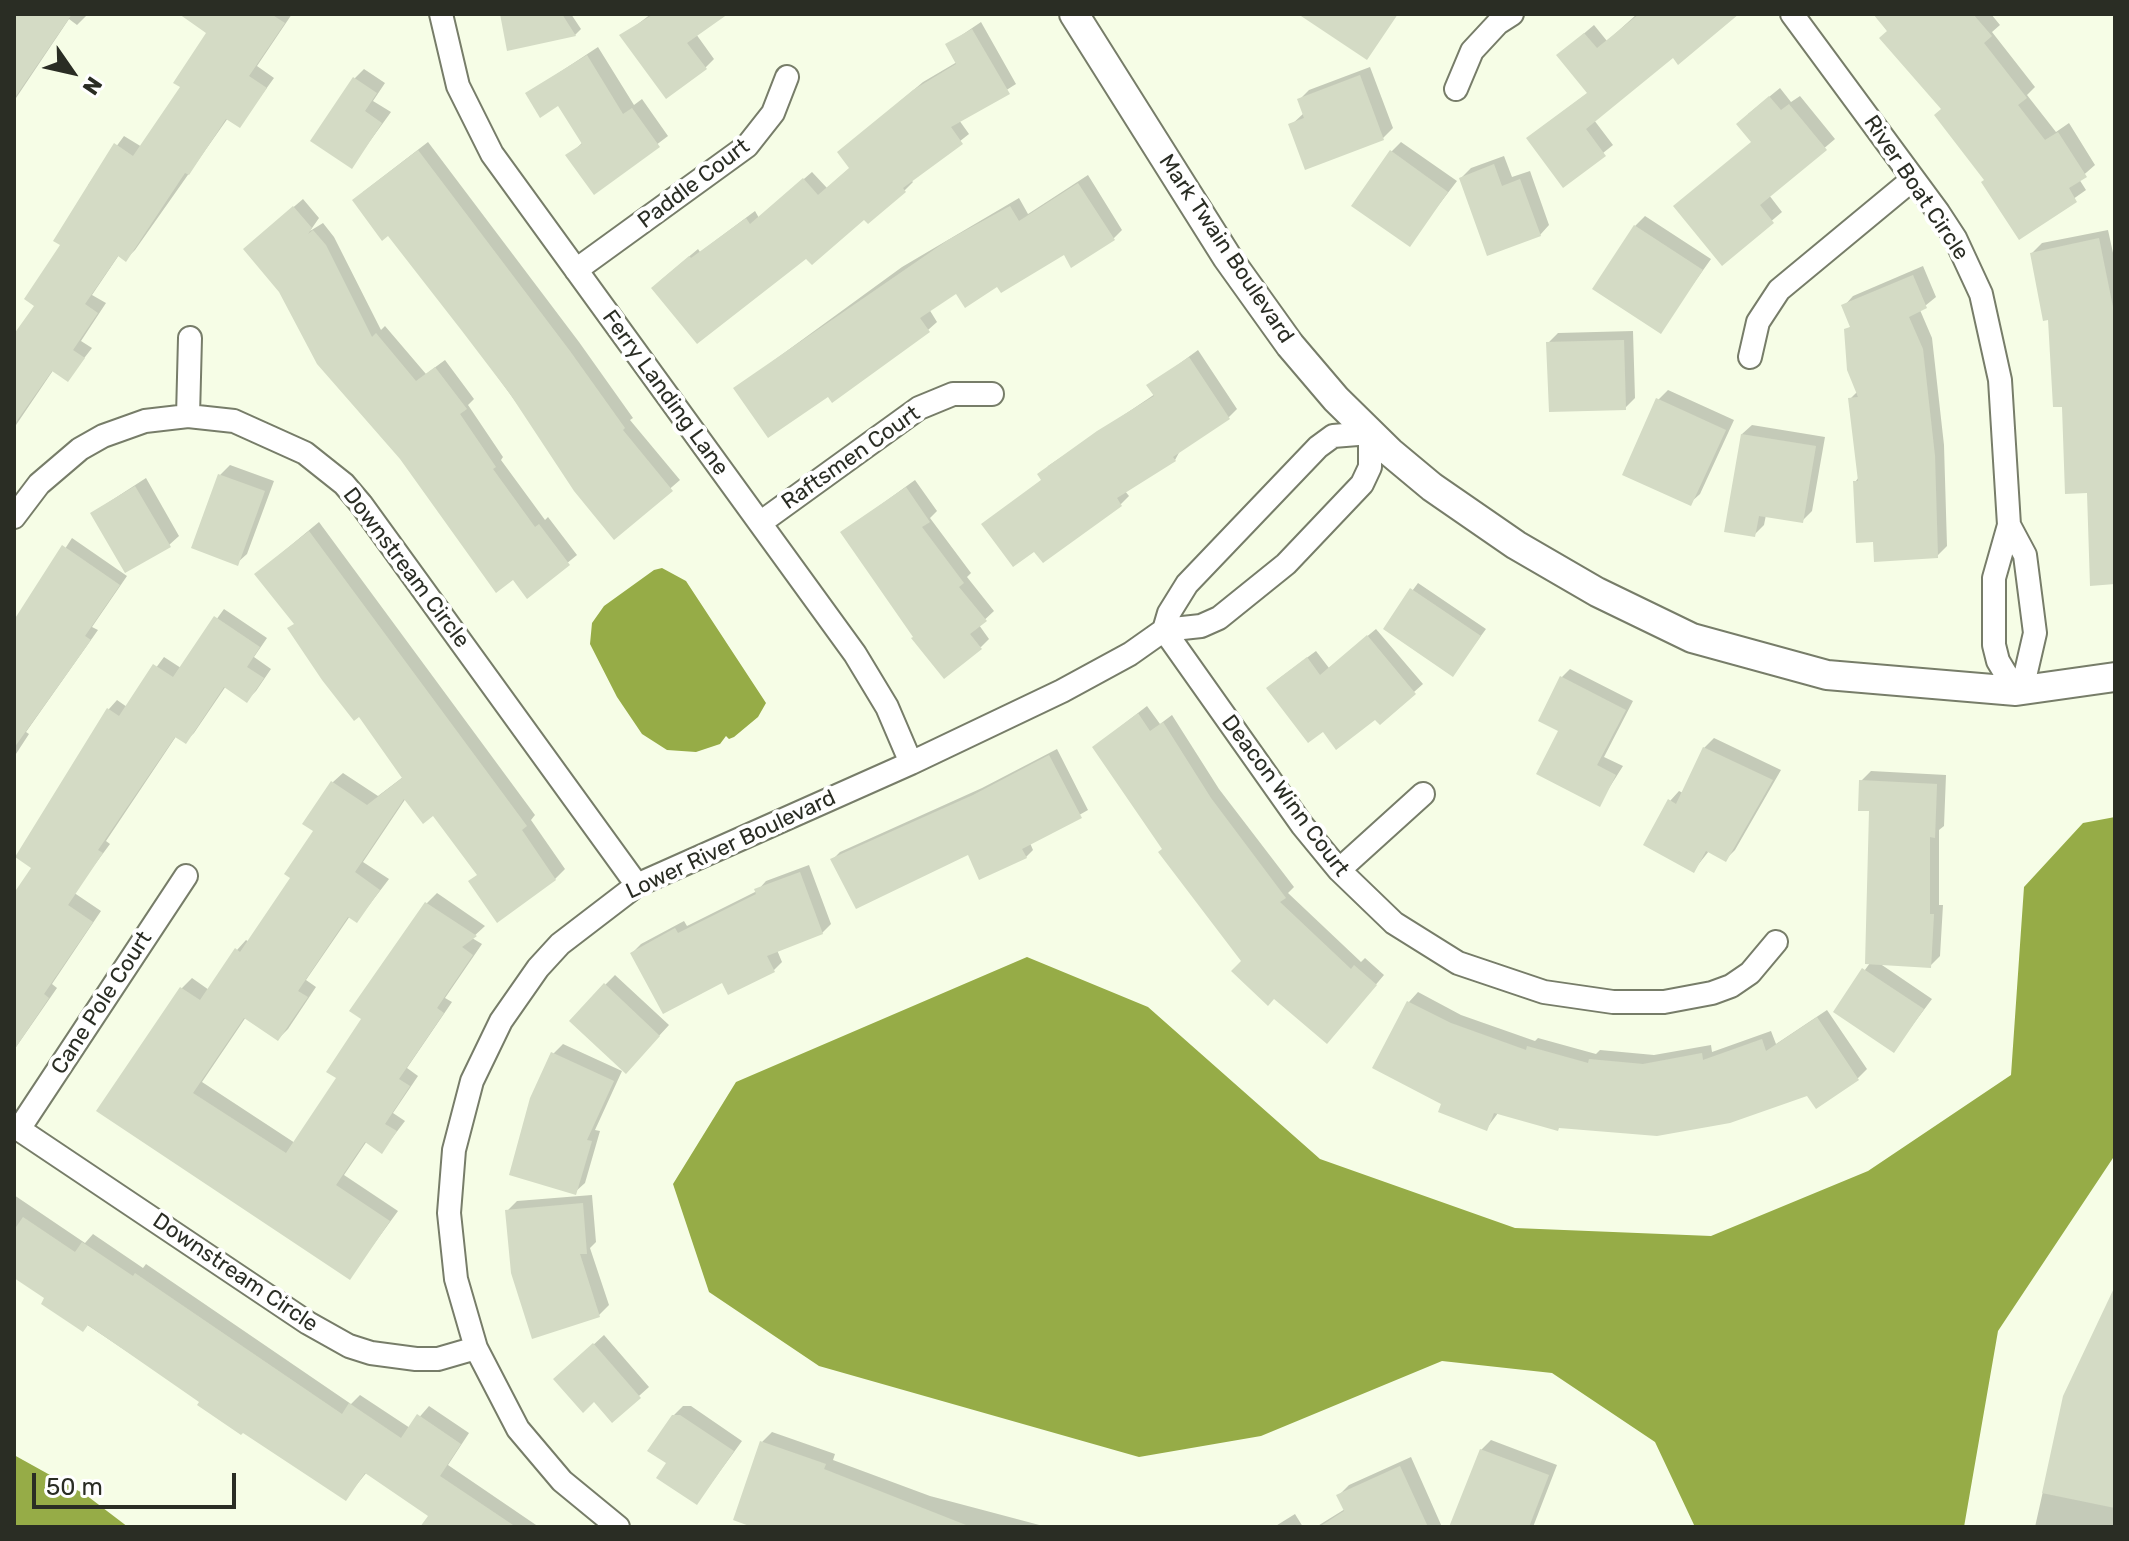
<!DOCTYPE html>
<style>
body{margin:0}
#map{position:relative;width:2129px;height:1541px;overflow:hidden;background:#f6fde6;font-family:Rubik,sans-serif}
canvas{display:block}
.frame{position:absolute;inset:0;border:16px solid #2a2d24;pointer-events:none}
.north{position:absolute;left:32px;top:32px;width:80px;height:80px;-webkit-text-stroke:6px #fff;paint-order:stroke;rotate:124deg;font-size:22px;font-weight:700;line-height:32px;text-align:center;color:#2a2d24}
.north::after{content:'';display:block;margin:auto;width:28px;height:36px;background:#2a2d24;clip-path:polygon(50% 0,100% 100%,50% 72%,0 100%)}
.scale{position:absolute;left:32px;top:1473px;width:204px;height:36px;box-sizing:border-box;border:4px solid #2a2d24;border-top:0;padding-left:10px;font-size:24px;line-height:28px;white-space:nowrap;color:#2a2d24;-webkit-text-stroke:6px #fff;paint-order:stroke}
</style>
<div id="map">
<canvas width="2129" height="1541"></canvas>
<div class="frame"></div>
<div class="north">N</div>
<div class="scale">50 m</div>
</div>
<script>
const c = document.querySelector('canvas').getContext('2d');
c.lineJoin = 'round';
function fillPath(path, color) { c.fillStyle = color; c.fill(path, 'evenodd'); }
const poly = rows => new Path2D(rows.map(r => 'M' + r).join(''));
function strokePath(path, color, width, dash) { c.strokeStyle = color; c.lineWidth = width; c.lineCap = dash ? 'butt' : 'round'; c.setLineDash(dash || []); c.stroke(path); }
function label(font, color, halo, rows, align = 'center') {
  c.font = font + ' Rubik,sans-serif'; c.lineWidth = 8; c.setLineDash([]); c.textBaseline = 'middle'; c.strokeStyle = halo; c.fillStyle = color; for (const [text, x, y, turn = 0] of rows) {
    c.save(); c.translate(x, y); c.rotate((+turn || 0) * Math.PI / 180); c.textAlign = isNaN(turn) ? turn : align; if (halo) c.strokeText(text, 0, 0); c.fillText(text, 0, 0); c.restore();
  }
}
const water = poly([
 [662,568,686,581,766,703,758,717,734,737,729,739,726,736,720,744,696,752,667,750,642,734,617,697,590,644,592,623,604,606,654,570],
 [2115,817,2115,1155,1998,1331,1964,1527,1695,1527,1655,1442,1552,1373,1442,1361,1261,1436,1139,1457,819,1366,709,1292,673,1184,736,1082,1027,957,1148,1007,1320,1159,1515,1228,1711,1236,1868,1171,2011,1075,2024,887,2083,823],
 [14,1455,86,1495,128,1527,14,1527]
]);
const shadow = poly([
 [14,14,88,14,77,25,69,19,14,101],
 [199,14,292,14,257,66,274,78,240,125,228,118,135,250,126,259,119,255,92,295,106,303,81,341,92,348,68,379,54,369,14,428,14,338,37,305,91,187,88,185,124,136,142,147,183,87,209,32],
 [502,14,571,14,581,29,575,35],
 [651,14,722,14,696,34,714,59,705,68,622,36],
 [1637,14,1734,14,1673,55,1594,120,1613,145,1563,185,1538,130,1589,92,1568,47,1594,25,1607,41],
 [1875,14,1991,14,2000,25,1992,32,2035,87,2027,95,2056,132,2069,123,2095,165,2079,179,2086,190,2019,237,1943,109],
 [981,22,1016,84,959,120,969,134,911,180,913,182,905,190,868,221,864,217,807,257,661,280,698,249,700,252,755,211,759,218,812,172,827,188,851,167,848,145,923,82,957,62,947,45],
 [598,47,634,105,642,99,668,136,594,192,568,156,583,142,559,103,528,93],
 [1370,67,1393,128,1383,138,1291,125,1304,113,1299,100,1309,90],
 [364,69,385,83,373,101,391,112,352,166,355,78],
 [1780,88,1791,102,1800,96,1835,139,1769,195,1782,212,1722,263,1753,141,1748,114],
 [428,142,579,342,633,418,630,420,680,480,614,537,363,192],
 [1401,142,1457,181,1409,244,1391,152],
 [1504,156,1512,177,1530,171,1549,225,1540,235,1461,178,1471,168],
 [1088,175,1122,230,1113,239,1064,253,997,284,956,291,929,309,937,322,928,330,828,394,736,388,902,267,1019,198,1028,214],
 [303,199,319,218,310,231,323,223,334,237,381,330,385,326,426,374,445,360,474,399,468,405,503,457,501,460,545,520,548,517,577,555,527,596,254,241],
 [1645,216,1711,259,1660,331,1635,226],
 [2108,230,2115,262,2115,582,2064,404,2049,317,2032,253,2042,243],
 [1923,266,1936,297,1920,310,1932,338,1944,445,1947,546,1937,556,1875,540,1855,482,1859,477,1850,399,1858,391,1847,330,1852,325,1844,306,1853,296],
 [1633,331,1635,398,1625,408,1548,343,1558,333],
 [1198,350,1237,409,1229,417,1181,449,1175,460,1125,491,1129,496,1121,504,1035,549,984,524,1043,479,1048,466,1155,394,1149,386],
 [1668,390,1734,420,1700,494,1690,503,1658,400],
 [1752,425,1825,437,1812,511,1802,521,1766,515,1764,525,1754,535,1742,434],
 [230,465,274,481,247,554,237,563,220,475],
 [146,478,179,536,169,545,92,513],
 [915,480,937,511,930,518,971,573,967,577,994,611,979,625,989,639,981,647,915,637,843,532],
 [319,522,535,815,531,820,565,869,555,879,478,874,433,814,406,798,363,862,389,879,357,921,350,916,306,980,316,987,288,1029,278,1039,246,1017,202,1082,295,1143,338,1078,364,1019,352,1010,427,903,437,893,485,926,472,938,482,944,445,998,452,1002,407,1068,418,1076,393,1113,405,1121,382,1151,367,1141,344,1175,398,1211,350,1277,98,1111,182,988,192,978,209,990,237,950,246,940,249,942,293,877,316,831,333,782,343,773,378,796,403,777,295,623,267,565],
 [72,538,127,576,92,627,98,630,26,732,29,734,14,757,14,627],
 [1418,583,1486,629,1453,674,1385,628],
 [224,609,267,638,254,657,271,669,256,691,247,700,226,686,194,733,186,741,177,735,106,841,110,844,76,890,14,909,14,897,34,868,18,857,109,709,117,700,127,707,164,657,181,668],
 [1376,629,1423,684,1380,722,1375,717,1277,680,1316,651,1329,668],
 [1570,669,1633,701,1604,757,1623,766,1599,804,1561,730,1562,677],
 [1147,706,1160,724,1172,715,1219,789,1294,887,1288,893,1361,962,1365,958,1384,975,1335,1033,1243,961,1094,747],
 [1714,738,1781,770,1735,850,1725,860,1709,851,1694,870,1670,801,1679,791,1683,793,1704,748],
 [1057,749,1088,810,1030,843,1033,850,1026,857,969,852,833,859,840,852,982,788],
 [1871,771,1946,775,1944,826,1939,830,1939,905,1943,905,1940,956,1930,966,1879,963,1932,999,1894,1050,1835,1011,1870,963,1871,809,1861,781],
 [809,865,831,924,822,933,777,950,782,962,774,970,723,980,632,953,641,944,684,921,687,926,757,891,766,881],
 [64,886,101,911,52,984,57,988,14,1050,14,955],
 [615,975,669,1025,636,1061,605,985],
 [1418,992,1461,1015,1535,1041,1538,1038,1596,1054,1600,1050,1654,1055,1711,1045,1712,1052,1771,1031,1776,1044,1827,1010,1867,1069,1858,1078,1808,1094,1498,1113,1487,1128,1375,1067,1409,1002],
 [563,1044,622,1071,595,1130,600,1131,585,1183,575,1192,553,1054],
 [14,1195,85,1243,93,1234,143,1268,146,1264,351,1404,360,1395,410,1428,429,1406,469,1433,448,1465,539,1527,423,1527,431,1515,367,1472,346,1498,14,1276],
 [592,1195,596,1242,590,1248,609,1305,599,1315,533,1337,507,1211,517,1201],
 [2115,1294,2115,1527,2035,1527,2064,1397],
 [604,1335,649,1387,612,1420,566,1370],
 [683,1406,691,1406,742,1441,697,1503,669,1463,673,1416],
 [772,1432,835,1454,833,1460,930,1496,1047,1527,761,1527,762,1442],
 [1491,1440,1557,1465,1533,1527,1451,1527,1481,1450],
 [1411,1457,1442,1527,1316,1527,1345,1509,1339,1495,1349,1485],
 [1295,1514,1303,1527,1274,1527]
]);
const building = poly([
 [14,14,72,14,14,99],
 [179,14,271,14,285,23,249,76,267,88,240,128,226,119,189,175,185,173,126,262,118,256,85,304,98,313,73,350,85,358,68,382,52,371,14,425,14,334,34,306,24,299,60,245,53,241,114,143,133,156,180,87,173,83,206,33],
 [500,14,562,14,576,36,507,51],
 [654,14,728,14,687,43,707,69,666,99,619,35],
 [1298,14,1398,14,1367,60],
 [1639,14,1739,14,1678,65,1673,58,1586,129,1606,156,1563,188,1526,138,1587,93,1556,55,1584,33,1597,48],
 [1873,14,1973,14,1992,36,1984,43,2027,98,2018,105,2045,140,2058,132,2087,177,2069,188,2077,202,2019,240,1981,182,1984,180,1934,115,1941,109,1879,38,1887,31],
 [972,29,1010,94,951,127,963,144,903,188,906,192,868,224,864,220,812,265,806,259,697,344,651,288,689,256,691,258,746,218,750,224,803,178,818,195,849,168,837,152,913,90,956,64,945,44],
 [587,55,623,114,632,108,660,147,594,195,565,155,582,144,558,106,540,118,525,93],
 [1360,75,1384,140,1305,170,1288,124,1304,118,1297,99],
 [353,77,377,93,365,111,382,123,352,169,310,141],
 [1769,96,1781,110,1789,104,1827,150,1760,205,1774,223,1722,266,1673,206,1751,142,1736,124],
 [418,150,570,351,625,428,623,430,673,491,614,540,574,491,510,394,462,331,388,236,382,241,352,200],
 [1390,150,1448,192,1410,247,1351,206],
 [1494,164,1502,186,1520,179,1541,236,1487,256,1459,178],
 [1078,183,1115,240,1071,268,1064,255,1001,293,997,287,965,308,956,294,920,318,930,332,832,403,828,397,768,438,733,388,948,240,1010,206,1019,221],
 [293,206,312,228,308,234,313,230,326,245,372,337,376,333,416,381,435,367,467,409,460,414,496,467,493,469,535,527,539,524,570,565,527,599,513,580,496,593,400,459,317,364,279,292,243,249],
 [1634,225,1703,270,1661,334,1592,289],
 [2099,238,2115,317,2115,584,2090,586,2087,493,2065,494,2062,407,2053,407,2048,320,2043,321,2030,253],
 [1913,275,1927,308,1909,317,1923,349,1935,456,1938,558,1874,562,1873,542,1856,543,1853,481,1858,481,1848,398,1858,397,1847,370,1844,329,1850,327,1841,305],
 [1624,340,1626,410,1549,412,1546,342],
 [1189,357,1230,419,1173,457,1176,461,1117,498,1122,506,1043,563,1034,552,1013,567,981,524,1041,480,1037,474,1097,431,1154,396,1146,385],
 [1656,398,1726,430,1691,506,1622,475],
 [1741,434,1816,446,1803,523,1759,516,1755,537,1724,532],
 [218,474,265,491,238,566,191,548],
 [135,486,171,547,125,573,90,513],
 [906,487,930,522,922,527,964,583,959,587,987,621,970,634,982,649,944,679,911,638,913,637,840,532],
 [309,531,527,826,522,830,556,880,497,923,468,881,477,875,433,816,423,824,404,799,355,872,380,890,357,923,348,917,298,991,308,997,278,1041,244,1018,193,1093,286,1153,336,1078,326,1072,361,1019,349,1011,425,902,477,936,462,947,473,955,437,1008,444,1013,399,1079,410,1086,385,1124,397,1131,382,1154,365,1142,336,1185,390,1221,350,1280,96,1111,180,987,200,1000,235,948,240,952,290,878,284,874,313,831,302,824,331,781,367,805,402,778,359,717,354,721,322,680,287,628,294,624,254,574],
 [62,545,120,585,85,636,91,640,14,748,14,620],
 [1410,588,1481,636,1453,677,1383,629],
 [214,616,260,647,247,667,264,678,247,703,224,687,186,744,175,737,98,850,103,853,68,905,93,922,44,994,49,998,14,1050,14,893,31,868,15,857,107,708,119,716,153,664,173,677],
 [1367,635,1416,694,1380,725,1375,720,1336,750,1323,732,1308,743,1266,688,1307,657,1320,675],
 [1560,676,1626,710,1597,765,1616,775,1600,807,1536,774,1558,731,1538,721],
 [1138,713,1150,731,1163,722,1211,798,1286,898,1280,902,1351,969,1354,965,1377,985,1327,1044,1274,999,1268,1006,1231,971,1241,961,1158,852,1162,849,1092,747],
 [1703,747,1773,780,1726,862,1706,851,1694,873,1643,845,1668,799,1676,804],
 [1049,755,1082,818,1022,849,1027,858,979,880,968,855,856,909,830,859,973,795],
 [1859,780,1937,784,1935,838,1930,837,1930,914,1934,914,1931,968,1865,964,1869,811,1858,811],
 [800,872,823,934,767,956,775,972,728,995,722,983,663,1014,630,953,675,928,678,933,756,894,754,889],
 [1862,968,1924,1009,1894,1053,1833,1012],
 [604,983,660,1036,626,1074,569,1021],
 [1407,1001,1451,1023,1526,1050,1527,1046,1588,1063,1589,1059,1643,1064,1702,1053,1703,1060,1762,1039,1766,1051,1817,1017,1859,1080,1816,1109,1807,1096,1730,1123,1657,1136,1559,1128,1558,1131,1494,1113,1487,1131,1438,1112,1441,1104,1372,1068],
 [551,1052,614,1081,587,1140,592,1141,576,1195,509,1175,530,1098],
 [583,1203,587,1254,580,1254,600,1317,532,1339,511,1273,505,1210],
 [23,1217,75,1252,82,1242,133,1276,135,1273,342,1414,349,1403,401,1438,417,1414,461,1444,440,1476,516,1527,420,1527,428,1516,365,1473,346,1501,243,1433,241,1435,197,1405,199,1402,88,1325,83,1332,41,1304,44,1298,14,1278,14,1230],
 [2115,1286,2115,1508,2042,1493,2063,1396],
 [593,1343,641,1398,612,1423,594,1402,583,1413,553,1379],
 [672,1415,680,1415,734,1451,697,1505,656,1478,666,1463,647,1451],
 [760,1441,826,1464,824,1469,971,1527,752,1527,733,1520],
 [1480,1449,1549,1475,1529,1527,1449,1527],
 [1400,1466,1428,1527,1319,1527,1344,1511,1336,1495]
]);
const minor = poly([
 [441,14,458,86,492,154,855,654,887,707,911,763],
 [1792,14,1938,212,1955,238,1981,294,2000,380,2009,525,2025,555,2035,633,2026,672,2016,691,1998,661,1994,645,1994,578,2009,525],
 [1456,89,1472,51,1498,23,1512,14],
 [576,270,747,146,773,113,787,77],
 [1750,357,1758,322,1779,290,1913,179],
 [188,416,190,338],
 [14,517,39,484,80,449,103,436,145,421,188,416,234,421,305,453,344,484,361,504,637,885],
 [760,523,919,408,953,394,992,394],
 [1164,630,1302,825,1339,870,1394,923,1458,963,1544,992,1613,1002,1664,1002,1712,993,1731,986,1750,973,1776,942],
 [1339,870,1423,794],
 [14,1126,308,1323,349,1346,371,1353,416,1359,438,1359,476,1348],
 [19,1129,186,876],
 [618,1527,562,1481,518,1429,476,1348,456,1279,449,1213,454,1150,472,1081,501,1021,538,968,560,944,637,885,911,763,1062,691,1130,654,1164,630,1201,626,1219,618,1286,564,1362,484,1370,467,1370,433,1333,436,1318,447,1187,584,1169,613,1164,630]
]);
const tertiary = poly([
 [1074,14,1227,257,1290,345,1336,399,1390,452,1432,487,1516,545,1597,592,1692,638,1827,675,2016,691,2115,677]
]);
const streetNames = [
 ["Paddle Court",694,184,-37],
 ["River Boat Circle",1916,188,56],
 ["Mark Twain Boulevard",1226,249,56],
 ["Ferry Landing Lane",665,393,54],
 ["Raftsmen Court",851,458,-35],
 ["Downstream Circle",406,568,53],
 ["Deacon Winn Court",1285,796,53],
 ["Lower River Boulevard",731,845,-25],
 ["Cane Pole Court",102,1003,-57],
 ["Downstream Circle",235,1273,34]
];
fillPath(water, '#96ac47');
fillPath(shadow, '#0003');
fillPath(building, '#d4dbc5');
strokePath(minor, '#777d69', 26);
strokePath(tertiary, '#777d69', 32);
strokePath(minor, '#fff', 22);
strokePath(tertiary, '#fff', 28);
label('22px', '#2a2d24', '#fff', streetNames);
</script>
